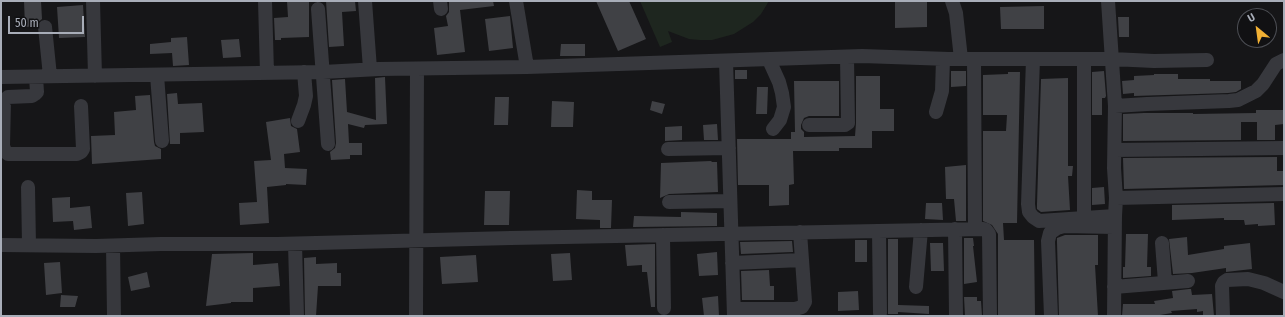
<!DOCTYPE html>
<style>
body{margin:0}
#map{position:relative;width:1285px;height:317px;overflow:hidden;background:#161618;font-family:"Fira Sans Condensed",sans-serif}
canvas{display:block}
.frame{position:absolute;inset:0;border:2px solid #a8adb8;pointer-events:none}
.north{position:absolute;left:1237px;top:8px;width:40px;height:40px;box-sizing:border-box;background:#111113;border:1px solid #4d4f55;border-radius:50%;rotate:331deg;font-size:11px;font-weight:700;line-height:16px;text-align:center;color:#a8adb8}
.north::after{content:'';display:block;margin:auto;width:14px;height:18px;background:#f2b134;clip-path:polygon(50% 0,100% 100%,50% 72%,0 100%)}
.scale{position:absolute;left:8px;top:16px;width:76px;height:18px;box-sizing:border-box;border:2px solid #a8adb8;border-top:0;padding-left:5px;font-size:12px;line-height:14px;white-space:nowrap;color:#a8adb8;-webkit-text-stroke:3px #111113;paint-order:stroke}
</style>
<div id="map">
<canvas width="1285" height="317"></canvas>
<div class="frame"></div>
<div class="north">U</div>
<div class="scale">50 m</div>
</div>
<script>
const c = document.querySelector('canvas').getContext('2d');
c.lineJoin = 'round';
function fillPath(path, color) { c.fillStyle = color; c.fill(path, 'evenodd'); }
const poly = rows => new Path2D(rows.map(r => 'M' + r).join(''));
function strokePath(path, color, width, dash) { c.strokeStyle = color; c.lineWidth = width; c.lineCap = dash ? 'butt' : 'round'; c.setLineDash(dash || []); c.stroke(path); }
const green = poly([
 [640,1,769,1,761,14,753,22,734,34,712,40,700,40,689,39,668,31,672,42,660,47]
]);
const building = poly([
 [24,1,41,1,42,19,37,23,37,26,25,27],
 [287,1,309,1,309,37,281,38,281,40,275,40,274,18,288,17],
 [326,1,355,1,356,11,342,12,344,46,329,47],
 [449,1,493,1,494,6,460,10,465,52,437,55,434,28,448,26,446,16,449,12],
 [596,1,629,1,646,39,618,51],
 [895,1,927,1,927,27,895,28],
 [83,5,85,37,59,38,57,7],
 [1044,6,1044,29,1001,29,1000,7],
 [510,16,513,48,489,51,485,19],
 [1118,17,1129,17,1129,37,1119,37],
 [187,37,189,65,173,66,172,53,150,54,150,44,171,42,171,38],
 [239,39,241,57,223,58,221,40],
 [561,44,585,44,585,56,560,56],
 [735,70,747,70,747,79,735,79],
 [951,71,966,71,966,86,951,87],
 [1104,71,1106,96,1105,98,1102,98,1102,115,1092,115,1092,72],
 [1008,72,1020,72,1017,223,1003,223,1004,240,1034,240,1035,316,998,316,998,234,992,225,983,221,983,131,1006,131,1007,115,983,115,983,75,1008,74],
 [1154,74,1178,74,1178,79,1210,79,1210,81,1241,81,1241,89,1236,92,1228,93,1134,96,1134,93,1123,94,1122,81,1134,80,1134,76,1154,75],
 [856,76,880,76,880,109,894,109,894,131,872,131,872,148,839,148,839,151,793,151,794,184,789,185,789,205,769,206,769,185,738,185,737,139,791,139,791,132,795,132,794,81,839,81,839,116,809,116,804,118,801,125,801,129,804,132,804,137,855,136,856,123],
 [385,77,387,124,365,125,364,128,348,124,349,143,362,143,362,155,350,155,350,159,331,160,330,152,335,148,336,143,332,80,345,79,347,112,376,120,375,78],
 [1068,78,1068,166,1073,166,1072,176,1068,176,1070,210,1041,212,1037,209,1037,204,1041,79],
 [757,87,768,87,767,114,756,114],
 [177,93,178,104,202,103,204,132,180,133,180,144,170,144,167,94],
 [150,95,154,142,155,146,161,149,161,159,92,164,91,136,115,135,114,112,136,110,135,96],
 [495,97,509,97,508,125,494,125],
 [552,101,574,102,573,127,551,127],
 [652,101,665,104,662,114,650,110],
 [1256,110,1284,110,1284,124,1275,125,1275,140,1257,140,1257,122,1241,122,1241,140,1123,141,1123,114,1144,113,1193,113,1193,114,1256,113],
 [290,118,291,126,297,129,300,152,284,154,285,168,307,169,306,185,286,184,286,185,267,187,269,223,240,225,239,203,257,202,254,161,271,160,266,122],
 [717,124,718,140,704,140,703,125],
 [682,126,682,140,665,141,665,127],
 [1277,157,1277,171,1284,171,1284,185,1124,189,1123,158],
 [711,161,712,162,717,162,718,192,669,194,660,198,661,163],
 [966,165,966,221,956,221,954,199,946,199,945,167],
 [1104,187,1105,204,1092,205,1092,188],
 [577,190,592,191,592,200,612,200,611,228,600,228,600,220,576,219],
 [485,191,510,191,509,225,484,225],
 [142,192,144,224,128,226,126,193],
 [70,197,70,208,90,206,92,228,74,230,73,221,53,222,52,198],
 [926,203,942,203,943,220,925,219],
 [1274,203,1275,225,1258,226,1258,224,1245,225,1244,220,1224,220,1224,218,1172,220,1172,205],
 [681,212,717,213,717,226,633,227,634,216,681,217],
 [1126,234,1148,234,1147,267,1151,267,1151,276,1123,278,1123,267,1125,267],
 [1065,235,1098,235,1098,265,1095,265,1098,316,1059,316,1057,242,1057,238],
 [1187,237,1188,255,1224,249,1224,246,1250,243,1252,269,1226,272,1226,268,1192,273,1173,274,1169,239],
 [964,238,973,238,974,246,973,246,977,282,964,284],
 [888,239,898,239,898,305,929,306,929,314,898,312,898,314,888,314],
 [855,240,867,240,867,262,855,262],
 [792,241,793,252,741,254,740,242],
 [930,243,943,243,944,271,931,271],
 [655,244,655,307,651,307,647,272,642,272,642,265,627,266,625,245],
 [717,252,718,275,699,276,697,254],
 [253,253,253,265,278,263,280,286,253,288,253,302,231,302,231,303,206,306,212,254],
 [570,253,572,280,553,281,551,254],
 [476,255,478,282,442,284,440,257],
 [316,257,316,264,337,263,337,273,341,273,341,286,318,286,316,316,305,316,304,258],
 [60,262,62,293,46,295,44,263],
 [769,270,770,286,774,286,774,300,742,300,741,271],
 [147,272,150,287,131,291,128,277],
 [1189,289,1191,289,1192,295,1212,294,1214,316,1203,316,1203,311,1197,312,1197,309,1171,311,1172,313,1154,316,1122,316,1123,304,1155,304,1154,301,1173,298,1172,291],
 [858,291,859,310,838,311,838,292],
 [61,295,78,296,75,307,60,307],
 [718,296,719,316,704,316,702,298],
 [964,297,977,297,977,301,981,301,982,316,965,316]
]);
const minor = poly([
 [93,1,95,76],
 [265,1,267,73],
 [365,1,370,69],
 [440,1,441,9],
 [516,1,527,67],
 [952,1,956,13,961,59],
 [1108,1,1115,106,1114,168,1116,198,1115,216,1114,316],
 [318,9,328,144],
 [45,27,50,76],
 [974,59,975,229],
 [1033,59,1028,204,1029,212,1033,217,1039,221,1115,216],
 [1084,59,1084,217],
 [769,60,779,82,782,93,784,107,780,120,773,129],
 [726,61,734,316],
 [157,75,162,141],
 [1,77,323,72,379,69,527,67,862,56,949,59,1112,59,1154,61,1207,60],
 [36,77,37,92,35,94,32,96,8,97,4,101,3,146,5,151,8,154,77,154,81,152,83,149,81,106],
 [1115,106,1147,104,1229,101,1238,100,1256,91,1263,84,1276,64,1284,60],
 [936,112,942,91,943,59],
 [298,121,304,105,306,96,304,72],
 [809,125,845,125,848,123,847,57],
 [668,149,729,148],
 [1115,150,1284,148],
 [28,187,29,245],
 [1116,198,1284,194],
 [669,202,730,201],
 [955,229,956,316],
 [879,231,880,313],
 [663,235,664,308],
 [1162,243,1165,282],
 [295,244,297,316],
 [1,245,96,246,161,244,277,244,511,238,983,229,986,230,989,234,990,316],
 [113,246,114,316],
 [732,263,802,260],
 [916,287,921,230],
 [1114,287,1188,281],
 [734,309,795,309,802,307,805,302,800,232],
 [416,316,417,69],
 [1051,316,1048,241,1050,233,1057,228,1064,226,1114,227],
 [1223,316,1222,286,1224,282,1227,280,1248,279,1264,283,1284,292]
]);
fillPath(green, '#1e261f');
fillPath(building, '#404145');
strokePath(minor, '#37383d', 14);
</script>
